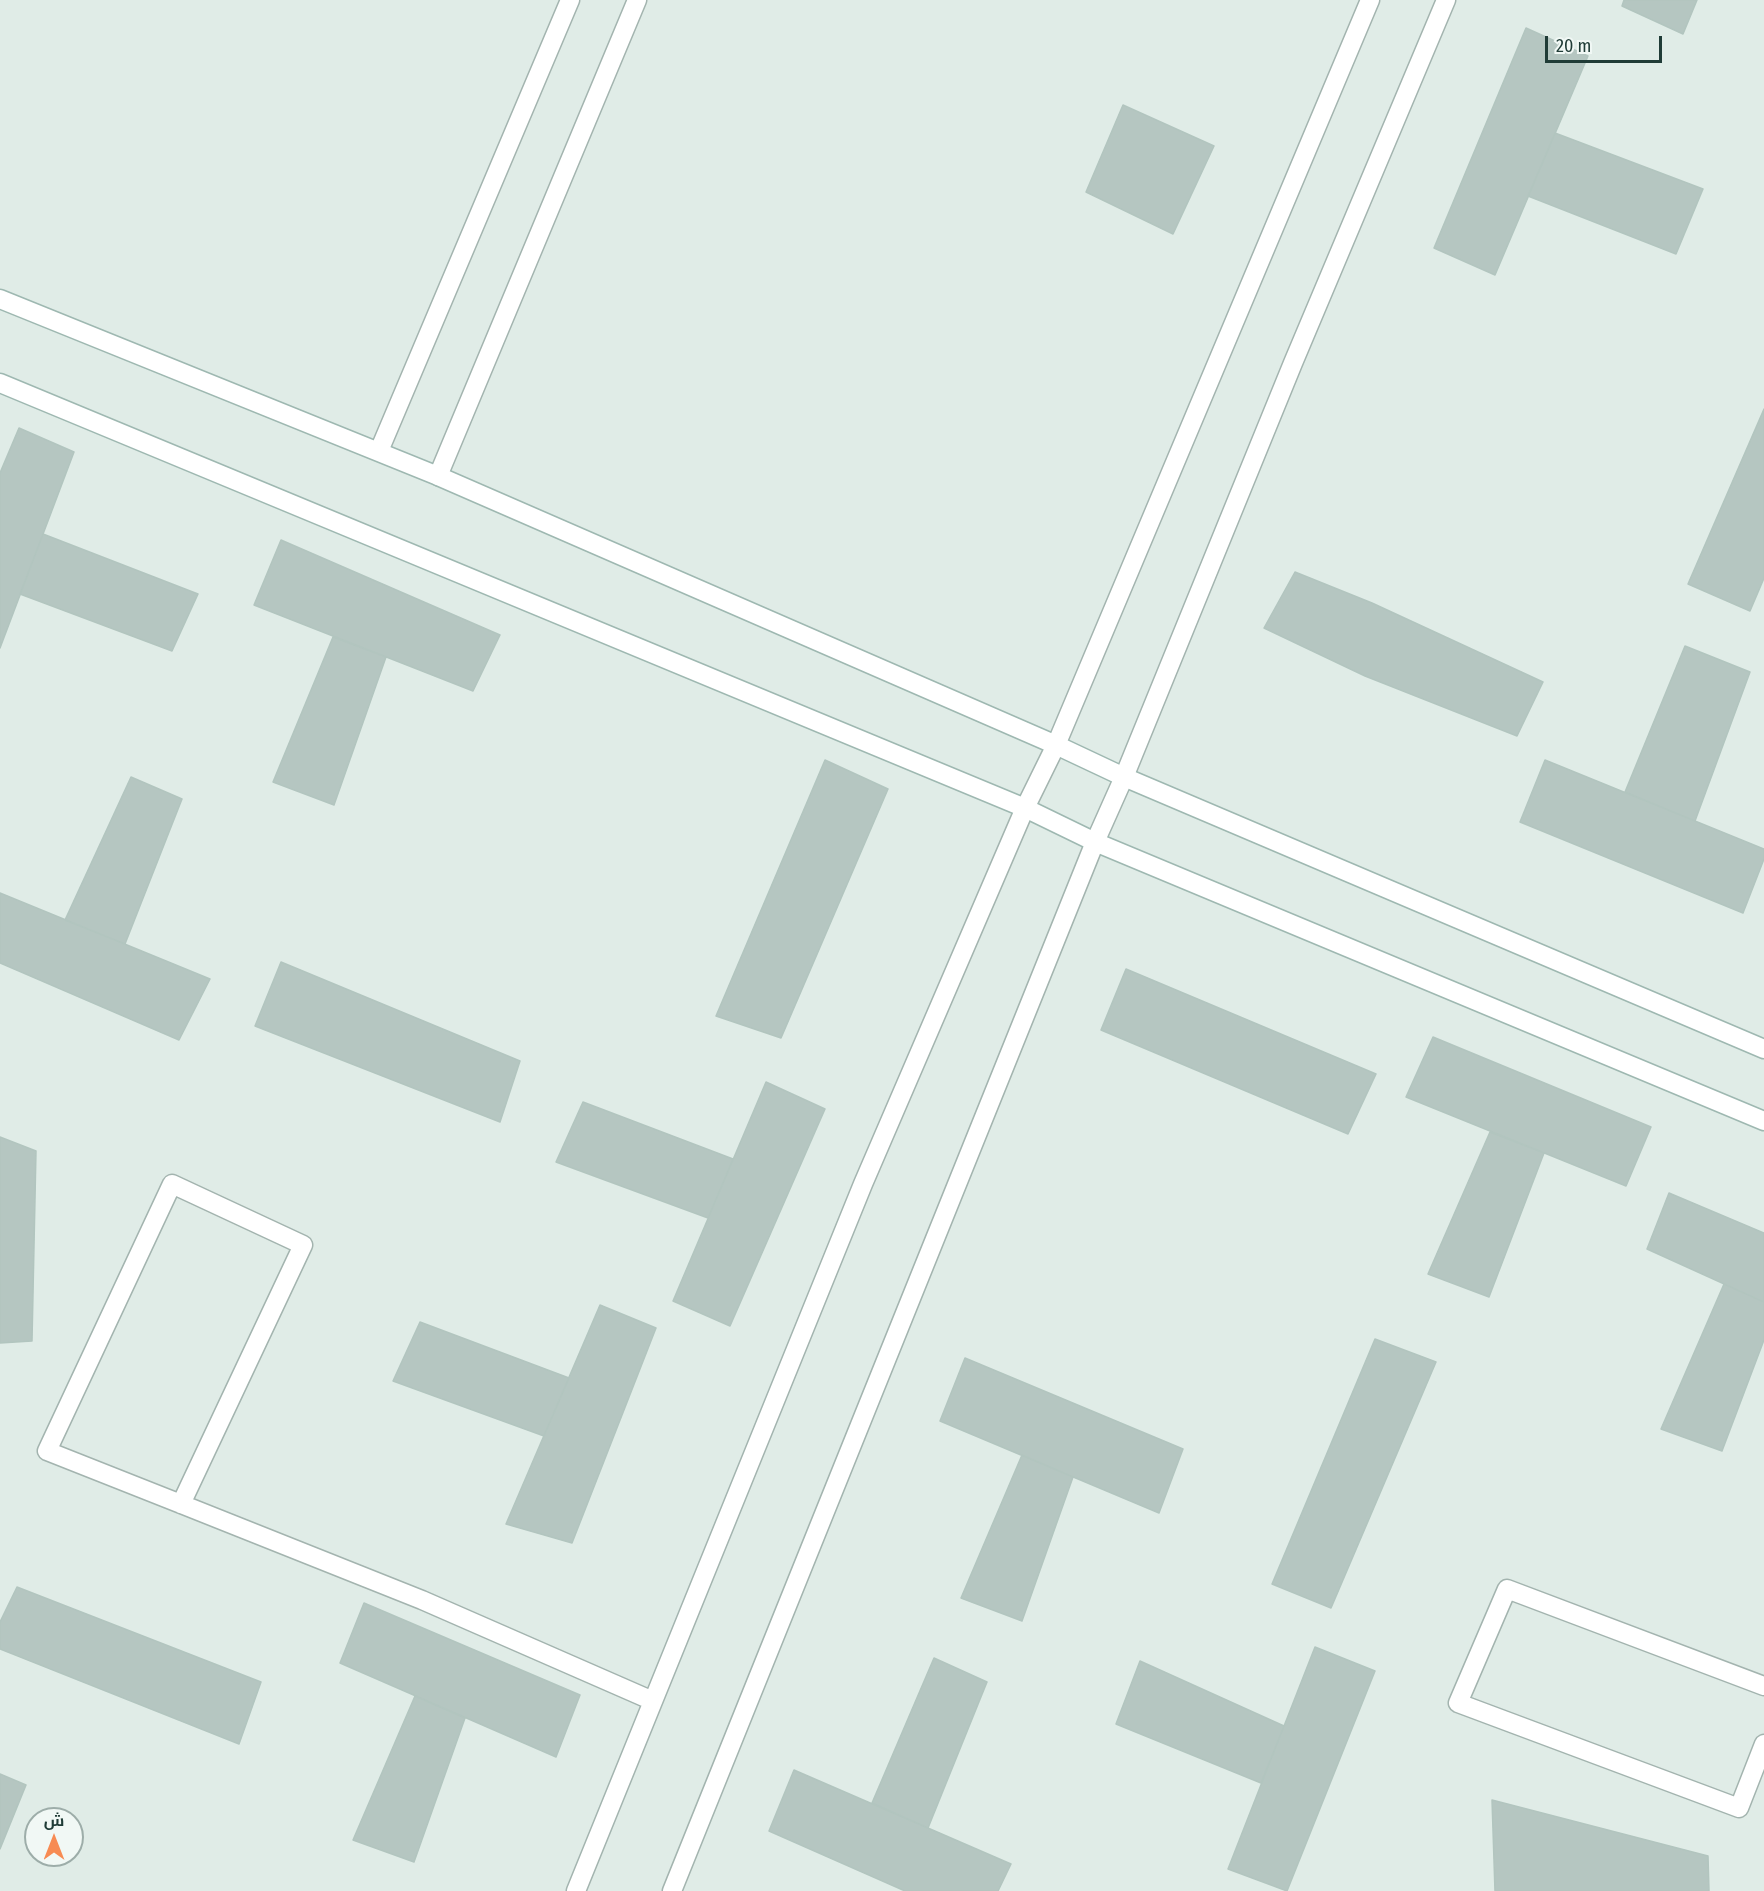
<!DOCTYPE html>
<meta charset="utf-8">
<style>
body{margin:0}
#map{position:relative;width:1764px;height:1891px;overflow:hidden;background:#e0ece7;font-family:"Fira Sans Condensed",Cairo,sans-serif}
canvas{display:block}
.north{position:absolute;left:24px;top:1807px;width:60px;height:60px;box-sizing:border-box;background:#f1f8f5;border:2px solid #9dada9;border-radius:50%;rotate:0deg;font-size:16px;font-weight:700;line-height:24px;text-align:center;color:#203c37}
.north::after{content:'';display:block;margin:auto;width:21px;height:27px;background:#f78b53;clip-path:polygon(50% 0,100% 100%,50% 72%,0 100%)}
.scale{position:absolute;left:1545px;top:36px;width:117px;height:27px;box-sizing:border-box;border:3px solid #203c37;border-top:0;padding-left:8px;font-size:18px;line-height:21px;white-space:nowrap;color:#203c37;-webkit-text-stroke:4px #f1f8f5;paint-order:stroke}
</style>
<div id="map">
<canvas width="1764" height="1891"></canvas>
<div class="north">ش</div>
<div class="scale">20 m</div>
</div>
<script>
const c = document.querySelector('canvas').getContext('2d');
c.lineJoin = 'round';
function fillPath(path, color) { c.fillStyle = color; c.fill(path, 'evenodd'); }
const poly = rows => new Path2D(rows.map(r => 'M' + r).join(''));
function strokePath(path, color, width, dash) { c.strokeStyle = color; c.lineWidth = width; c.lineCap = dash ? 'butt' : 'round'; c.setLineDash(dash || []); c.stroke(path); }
const building = poly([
 [1624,0,1697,0,1683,34,1622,6,1624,0],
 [1526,28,1588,56,1495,275,1434,248,1526,28],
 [1123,105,1214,146,1173,234,1086,192,1123,105],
 [1555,133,1703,189,1676,254,1528,196,1555,133],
 [1764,409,1764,578,1750,611,1688,584,1764,409],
 [19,428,74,452,0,648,0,473,19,428],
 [43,534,198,594,172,651,20,594,43,534],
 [281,540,500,635,473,691,254,605,281,540],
 [1295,572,1372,603,1543,682,1517,736,1365,676,1264,628,1295,572],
 [333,637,386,657,334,805,273,782,333,637],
 [1685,646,1750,672,1695,821,1625,792,1685,646],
 [825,760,888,789,781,1038,716,1016,825,760],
 [1545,760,1764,849,1764,859,1743,913,1520,822,1545,760],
 [131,777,182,799,125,944,65,920,131,777],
 [0,893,210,979,179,1040,0,963,0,893],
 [281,962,520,1061,500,1122,255,1026,281,962],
 [1126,969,1376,1074,1348,1134,1101,1030,1126,969],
 [1433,1037,1651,1127,1626,1186,1406,1097,1433,1037],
 [766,1082,825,1109,730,1326,673,1301,766,1082],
 [583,1102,733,1159,708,1218,556,1162,583,1102],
 [1490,1132,1544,1153,1489,1297,1428,1274,1490,1132],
 [0,1137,36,1151,32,1341,0,1343,0,1137],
 [1669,1193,1764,1233,1764,1302,1647,1249,1669,1193],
 [1724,1284,1764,1302,1764,1340,1722,1451,1661,1429,1724,1284],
 [600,1305,656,1328,572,1543,506,1524,600,1305],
 [420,1322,569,1378,544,1436,393,1381,420,1322],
 [1375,1339,1436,1362,1331,1608,1272,1584,1375,1339],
 [965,1358,1183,1449,1159,1513,940,1421,965,1358],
 [1022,1455,1073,1477,1022,1621,961,1598,1022,1455],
 [17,1587,261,1682,239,1744,0,1649,0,1622,17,1587],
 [364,1603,580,1695,556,1757,340,1663,364,1603],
 [1315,1647,1375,1671,1287,1891,1228,1869,1315,1647],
 [934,1658,987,1682,928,1828,872,1803,934,1658],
 [1140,1661,1284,1726,1261,1783,1116,1724,1140,1661],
 [415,1696,465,1718,414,1862,353,1840,415,1696],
 [794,1770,1011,1864,998,1891,905,1891,769,1831,794,1770],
 [0,1774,26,1785,0,1849,0,1774],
 [1492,1800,1708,1856,1709,1891,1495,1891,1492,1800]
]);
const minor = poly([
 [379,451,570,0],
 [438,476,637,0],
 [181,1504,303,1245,172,1184,47,1451,181,1504,422,1600,653,1701],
 [1764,1686,1507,1589,1458,1703,1739,1808,1764,1744],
 [576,1891,863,1184,1025,808,1056,745,1370,0],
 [672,1891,1095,842,1124,777,1293,363,1446,0]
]);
const secondary = poly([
 [0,299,438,476,1056,745,1124,777,1764,1049],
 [0,383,1025,808,1095,842,1764,1121]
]);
fillPath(building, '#b5c6c1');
strokePath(building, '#b2c5bf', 1.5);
strokePath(minor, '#a3b4af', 21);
strokePath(secondary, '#9eb8b1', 21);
strokePath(minor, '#fff', 18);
strokePath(secondary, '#fff', 18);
</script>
